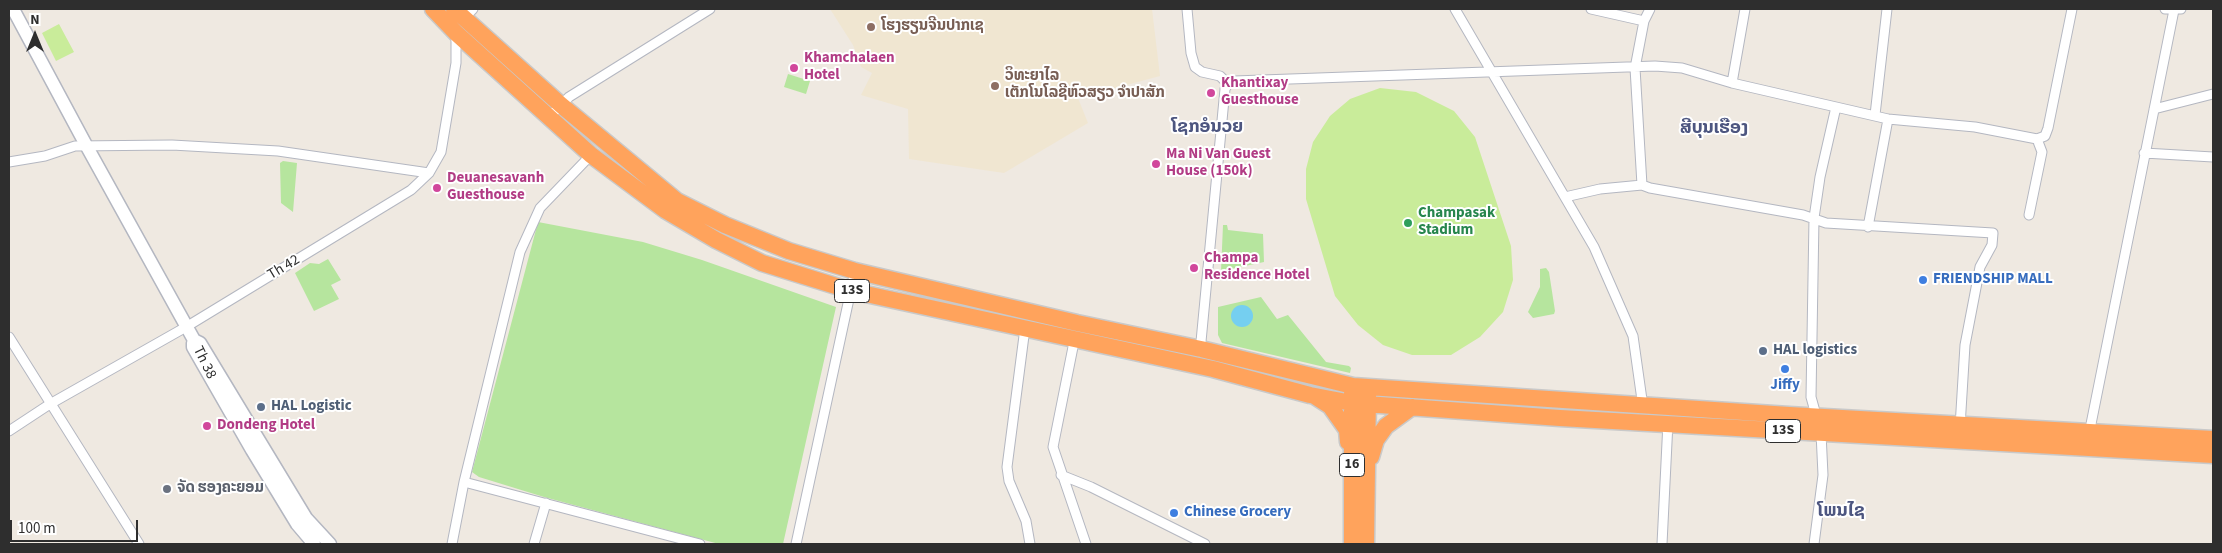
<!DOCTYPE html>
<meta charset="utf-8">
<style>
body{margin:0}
#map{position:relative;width:2222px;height:553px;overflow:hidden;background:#efe9e1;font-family:"Source Sans 3",sans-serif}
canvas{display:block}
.frame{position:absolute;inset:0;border:10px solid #2e2e2e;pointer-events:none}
.north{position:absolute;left:10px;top:10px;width:50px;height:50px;-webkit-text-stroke:4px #fff;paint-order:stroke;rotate:0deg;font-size:14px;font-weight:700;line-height:20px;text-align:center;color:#2e2e2e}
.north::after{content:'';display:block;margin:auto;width:18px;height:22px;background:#2e2e2e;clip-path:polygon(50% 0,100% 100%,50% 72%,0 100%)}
.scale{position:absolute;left:10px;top:520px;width:128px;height:22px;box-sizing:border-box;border:2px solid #2e2e2e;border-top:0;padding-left:6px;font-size:15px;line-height:18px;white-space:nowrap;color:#2e2e2e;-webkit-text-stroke:4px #fff;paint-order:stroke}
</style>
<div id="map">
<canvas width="2222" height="553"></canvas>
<div class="frame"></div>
<div class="north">N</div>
<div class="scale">100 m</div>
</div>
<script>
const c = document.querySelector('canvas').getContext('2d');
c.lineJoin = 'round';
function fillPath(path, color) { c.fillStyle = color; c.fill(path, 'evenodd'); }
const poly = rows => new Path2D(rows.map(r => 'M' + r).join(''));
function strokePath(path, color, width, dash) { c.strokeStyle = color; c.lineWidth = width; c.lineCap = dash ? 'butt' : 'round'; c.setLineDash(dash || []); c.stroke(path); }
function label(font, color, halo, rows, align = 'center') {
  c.font = font + ' "Source Sans 3","Noto Sans Lao",sans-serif'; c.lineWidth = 4; c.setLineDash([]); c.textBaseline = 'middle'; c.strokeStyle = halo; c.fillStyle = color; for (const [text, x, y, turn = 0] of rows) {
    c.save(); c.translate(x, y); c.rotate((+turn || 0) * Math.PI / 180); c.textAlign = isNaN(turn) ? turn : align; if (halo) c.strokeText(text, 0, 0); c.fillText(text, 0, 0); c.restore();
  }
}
const education = poly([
 [830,9,1152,9,1160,76,1078,98,1088,123,1004,173,909,159,908,109,861,95,872,73,861,67,853,45]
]);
const green = poly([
 [788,74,810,81,806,94,784,87],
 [283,161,297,163,293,212,281,203,280,163],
 [538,222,643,242,702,260,836,307,783,544,719,544,544,497,479,477,472,472],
 [1223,225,1227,225,1228,230,1263,234,1264,262,1221,271],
 [328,259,341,280,331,285,339,299,314,311,295,273,310,263,319,264],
 [1546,268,1549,272,1555,311,1554,314,1533,318,1528,312,1540,287,1540,269],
 [1261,297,1277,319,1288,315,1326,362,1349,366,1351,368,1350,373,1222,343,1218,335,1218,307],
 [1240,306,1247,307,1252,315,1251,322,1246,326,1236,325,1232,319]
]);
const pitch = poly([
 [59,24,74,52,56,61,42,33],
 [1380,88,1416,92,1454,111,1475,137,1511,246,1513,280,1503,312,1480,337,1451,355,1412,355,1383,345,1358,325,1335,296,1306,199,1306,169,1313,142,1330,116,1350,99]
]);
const water = poly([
 '1231 316a11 11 0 1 1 22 0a11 11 0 1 1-22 0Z'
]);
const street = poly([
 [1187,9,1191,53,1195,67,1202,72,1220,76,1228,84],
 [1455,9,1594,247,1633,336,1643,407],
 [1591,9,1644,21],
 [2165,9,2181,9],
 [464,18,473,9],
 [1732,83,1745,9],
 [2154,109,2213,94],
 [1875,115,1887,9],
 [548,118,569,97,710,9],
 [2144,153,2213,157],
 [9,162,45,156,75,146,172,145,278,151,429,173],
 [1642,185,1635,68,1644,21,1650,9],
 [1565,197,1600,189,1642,185,1650,188,1803,215,1826,223,1993,233,1992,245,1980,267,1965,345,1960,427],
 [2029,215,2042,152,2037,139],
 [1868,227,1888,119],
 [1025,328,1007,467,1009,481,1026,521,1030,544],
 [9,337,139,544],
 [1075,337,1053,447,1086,544],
 [1200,352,1225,89,1228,84,1234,81,1655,66,1682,68,1732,83,1888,119,1975,127,2037,139,2045,136,2048,128,2072,9],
 [9,431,50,404,186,327,411,190,429,173,441,152,456,63,456,33],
 [2089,434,2174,10],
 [1061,475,1091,487,1205,544],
 [464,482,700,544],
 [452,544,464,482,520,252,540,208,591,155],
 [534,544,546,503],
 [796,544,855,271],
 [1662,544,1668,422],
 [1814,544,1823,475,1821,433,1811,397,1814,218,1820,177,1836,107]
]);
const secondary = poly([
 [13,9,86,145,194,340],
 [194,340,200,343,306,518,330,544],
 [193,343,193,347,252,450,297,524,314,544]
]);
const highway = poly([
 [433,9,456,33,591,155,665,210,716,240,762,263,852,291,1213,369,1310,395,1352,403,1560,418,2213,455],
 [454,9,561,105,677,201,725,225,789,251,855,271,1077,323,1201,349,1353,386,1789,415,2213,439],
 [1316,397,1330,406,1347,430,1348,442],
 [1371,457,1376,440,1386,426,1412,407],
 [1352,544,1352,393],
 [1366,544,1368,394]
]);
const markers = [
 [871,27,5,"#8d6e63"],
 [794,68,5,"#d1479c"],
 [995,86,5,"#8d6e63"],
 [1211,93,5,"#d1479c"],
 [1156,164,5,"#d1479c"],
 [437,188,5,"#d1479c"],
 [1408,223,5,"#2e9e5b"],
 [1194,268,5,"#d1479c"],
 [1923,280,5,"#3f7fe0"],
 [1763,351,5,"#5c6f8a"],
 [1785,369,5,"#3f7fe0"],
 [261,407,5,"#5c6f8a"],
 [207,426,5,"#d1479c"],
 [167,489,5,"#6b7280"],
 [1174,513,5,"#3f7fe0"]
];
const shields = [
 [852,291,35],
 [1783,431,35],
 [1352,465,25]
];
const shieldNames = [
 ["13S",852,291],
 ["13S",1783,431],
 ["16",1352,465]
];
const educationNames = [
 ["ໂຮງຮຽນຈີນປາກເຊ",881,27],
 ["ວິທະຍາໄລ",1005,77],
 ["ເຕັກໂນໂລຊີຫົວສຽວ ຈຳປາສັກ",1005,94]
];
const hotelNames = [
 ["Khamchalaen",804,59],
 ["Hotel",804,76],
 ["Khantixay",1221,84],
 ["Guesthouse",1221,101],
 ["Ma Ni Van Guest",1166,155],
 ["House (150k)",1166,172],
 ["Deuanesavanh",447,179],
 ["Guesthouse",447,196],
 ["Champa",1204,259],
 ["Residence Hotel",1204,276],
 ["Dondeng Hotel",217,426]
];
const leisureNames = [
 ["Champasak",1418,214],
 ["Stadium",1418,231]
];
const streetNames = [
 ["Th 42",284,268,-31],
 ["Th 38",204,363,64]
];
const shopNames = [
 ["FRIENDSHIP MALL",1933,280],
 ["Jiffy",1785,386,"center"],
 ["Chinese Grocery",1184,513]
];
const serviceNames = [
 ["HAL logistics",1773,351],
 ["HAL Logistic",271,407]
];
const worshipNames = [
 ["ຈັດ ຮອງຄະຍອມ",177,489]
];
const quarterNames = [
 ["ໂຊກອໍນວຍ",1207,128],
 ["ສີບຸນເຮືອງ",1714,129],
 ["ໂພນໄຊ",1841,512]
];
fillPath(education, '#f0e6d1');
fillPath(green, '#b6e59e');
fillPath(pitch, '#c9ec9a');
fillPath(water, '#75cff0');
strokePath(street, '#b4b7c1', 11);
strokePath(secondary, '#b4b7c1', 15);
strokePath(highway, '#c9c9c9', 19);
strokePath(street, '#fff', 9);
strokePath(secondary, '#fff', 12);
strokePath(highway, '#ffa35c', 16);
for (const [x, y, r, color] of markers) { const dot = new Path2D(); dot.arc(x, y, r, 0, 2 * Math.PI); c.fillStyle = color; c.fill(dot); strokePath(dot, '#fff', 2); }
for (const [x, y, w] of shields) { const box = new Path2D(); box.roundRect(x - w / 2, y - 11.5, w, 23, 4); c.fillStyle = '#fff'; c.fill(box); strokePath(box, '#2e2e2e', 1); }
label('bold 14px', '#2e2e2e', null, shieldNames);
label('bold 15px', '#785e54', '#fff', educationNames, 'left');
label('bold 15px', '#b23c85', '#fff', hotelNames, 'left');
label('bold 15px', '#27864d', '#fff', leisureNames, 'left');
label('15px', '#2e2e2e', '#fff', streetNames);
label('bold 15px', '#366cbe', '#fff', shopNames, 'left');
label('bold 15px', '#4e5e75', '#fff', serviceNames, 'left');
label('bold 15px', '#5b616d', '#fff', worshipNames, 'left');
label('bold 18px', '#4d5680', '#fff', quarterNames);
</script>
